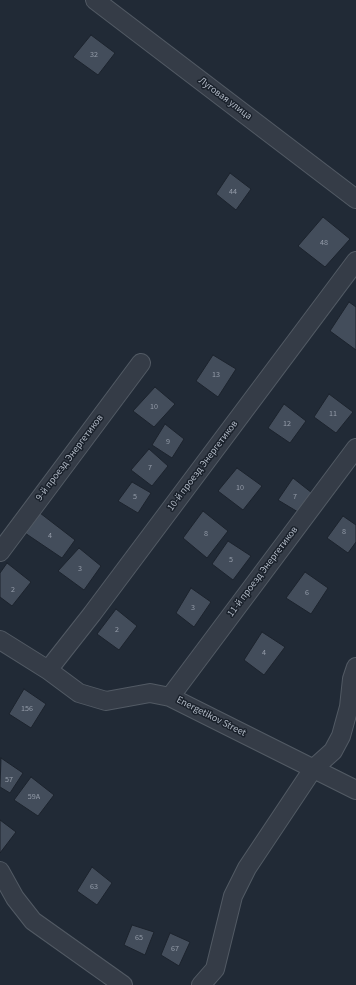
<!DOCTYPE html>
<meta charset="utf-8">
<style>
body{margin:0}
canvas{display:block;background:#212a36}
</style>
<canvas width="356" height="985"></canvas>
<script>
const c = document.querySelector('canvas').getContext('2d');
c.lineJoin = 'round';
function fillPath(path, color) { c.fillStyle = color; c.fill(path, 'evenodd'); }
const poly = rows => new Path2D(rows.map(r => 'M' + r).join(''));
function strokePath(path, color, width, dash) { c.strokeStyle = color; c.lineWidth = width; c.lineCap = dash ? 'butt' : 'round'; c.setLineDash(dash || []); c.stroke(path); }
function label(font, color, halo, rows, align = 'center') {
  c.font = font + ' "Source Sans 3",sans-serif'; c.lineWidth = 3; c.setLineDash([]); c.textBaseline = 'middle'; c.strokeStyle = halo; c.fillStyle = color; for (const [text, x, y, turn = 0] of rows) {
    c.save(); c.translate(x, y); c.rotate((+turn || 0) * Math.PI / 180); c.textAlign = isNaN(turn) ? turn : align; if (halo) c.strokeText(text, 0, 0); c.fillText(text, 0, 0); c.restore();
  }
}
const building = poly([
 [91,35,115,53,98,75,73,57,91,35],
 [230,173,251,189,236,210,216,194,230,173],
 [323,217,350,239,325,267,298,246,323,217],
 [349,302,356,307,356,350,330,331,349,302],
 [213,355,236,369,218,397,196,381,213,355],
 [155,387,175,404,154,427,133,411,155,387],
 [329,394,353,412,336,433,314,417,329,394],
 [284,404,306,421,290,443,268,428,284,404],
 [165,424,184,439,172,458,152,445,165,424],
 [149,449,168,466,152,486,131,470,149,449],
 [237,468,262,486,243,510,218,491,237,468],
 [293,478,312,493,298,512,278,500,293,478],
 [132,482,151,493,138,513,118,501,132,482],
 [203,511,228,531,207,558,183,538,203,511],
 [40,513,75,540,62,558,25,533,40,513],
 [343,516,356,525,356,542,348,553,327,538,343,516],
 [228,541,251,556,233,580,212,564,228,541],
 [79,548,101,566,84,590,58,571,79,548],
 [7,563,31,582,12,606,0,597,0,573,7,563],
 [305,572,328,588,311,614,286,598,305,572],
 [191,588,211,602,194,627,176,613,191,588],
 [116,609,137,626,119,650,97,634,116,609],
 [262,632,285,647,264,675,244,660,262,632],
 [24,689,46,704,31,728,9,714,24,689],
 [1,758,23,773,10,793,0,787,1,758],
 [31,777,54,795,38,816,14,800,31,777],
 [0,820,16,832,0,853,0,820],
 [92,867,112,883,97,905,77,891,92,867],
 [132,925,154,932,145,955,124,945,132,925],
 [170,933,190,942,179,966,161,955,170,933]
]);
const street = poly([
 [95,0,356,199],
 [0,552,141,363],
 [0,640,48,670,79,693,106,701,150,693,170,697,356,790],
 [48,670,92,614,356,261],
 [170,697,356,448],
 [0,871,15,898,33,921,123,985],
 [201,985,215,969,233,896,247,868,313,769,333,751,341,736,349,707,352,679,356,667]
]);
const numberNames = [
 ["32",94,55],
 ["44",233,192],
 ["48",324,243],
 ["13",216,375],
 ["10",154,407],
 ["11",333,414],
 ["12",287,424],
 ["9",168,442],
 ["7",150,468],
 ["10",240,488],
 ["5",135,497],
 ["7",295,497],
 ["8",344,532],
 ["8",206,534],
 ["4",50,536],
 ["5",231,560],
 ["3",80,569],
 ["2",13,590],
 ["6",307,593],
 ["3",193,608],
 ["2",117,630],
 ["4",264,653],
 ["156",27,709],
 ["57",9,780],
 ["59А",34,797],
 ["63",94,887],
 ["65",139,938],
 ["67",175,949]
];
const streetNames = [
 ["Луговая улица",225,99,37],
 ["9-й проезд Энергетиков",70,458,-53],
 ["10-й проезд Энергетиков",203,466,-53],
 ["11-й проезд Энергетиков",263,572,-53],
 ["Energetikov Street",211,717,27]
];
fillPath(building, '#434d5b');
strokePath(building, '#1c232d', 1);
strokePath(street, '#525a64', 20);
strokePath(street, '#353c47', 18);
label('8px', '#949ca9', null, numberNames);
label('10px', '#afb7c3', '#1a212b', streetNames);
</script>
